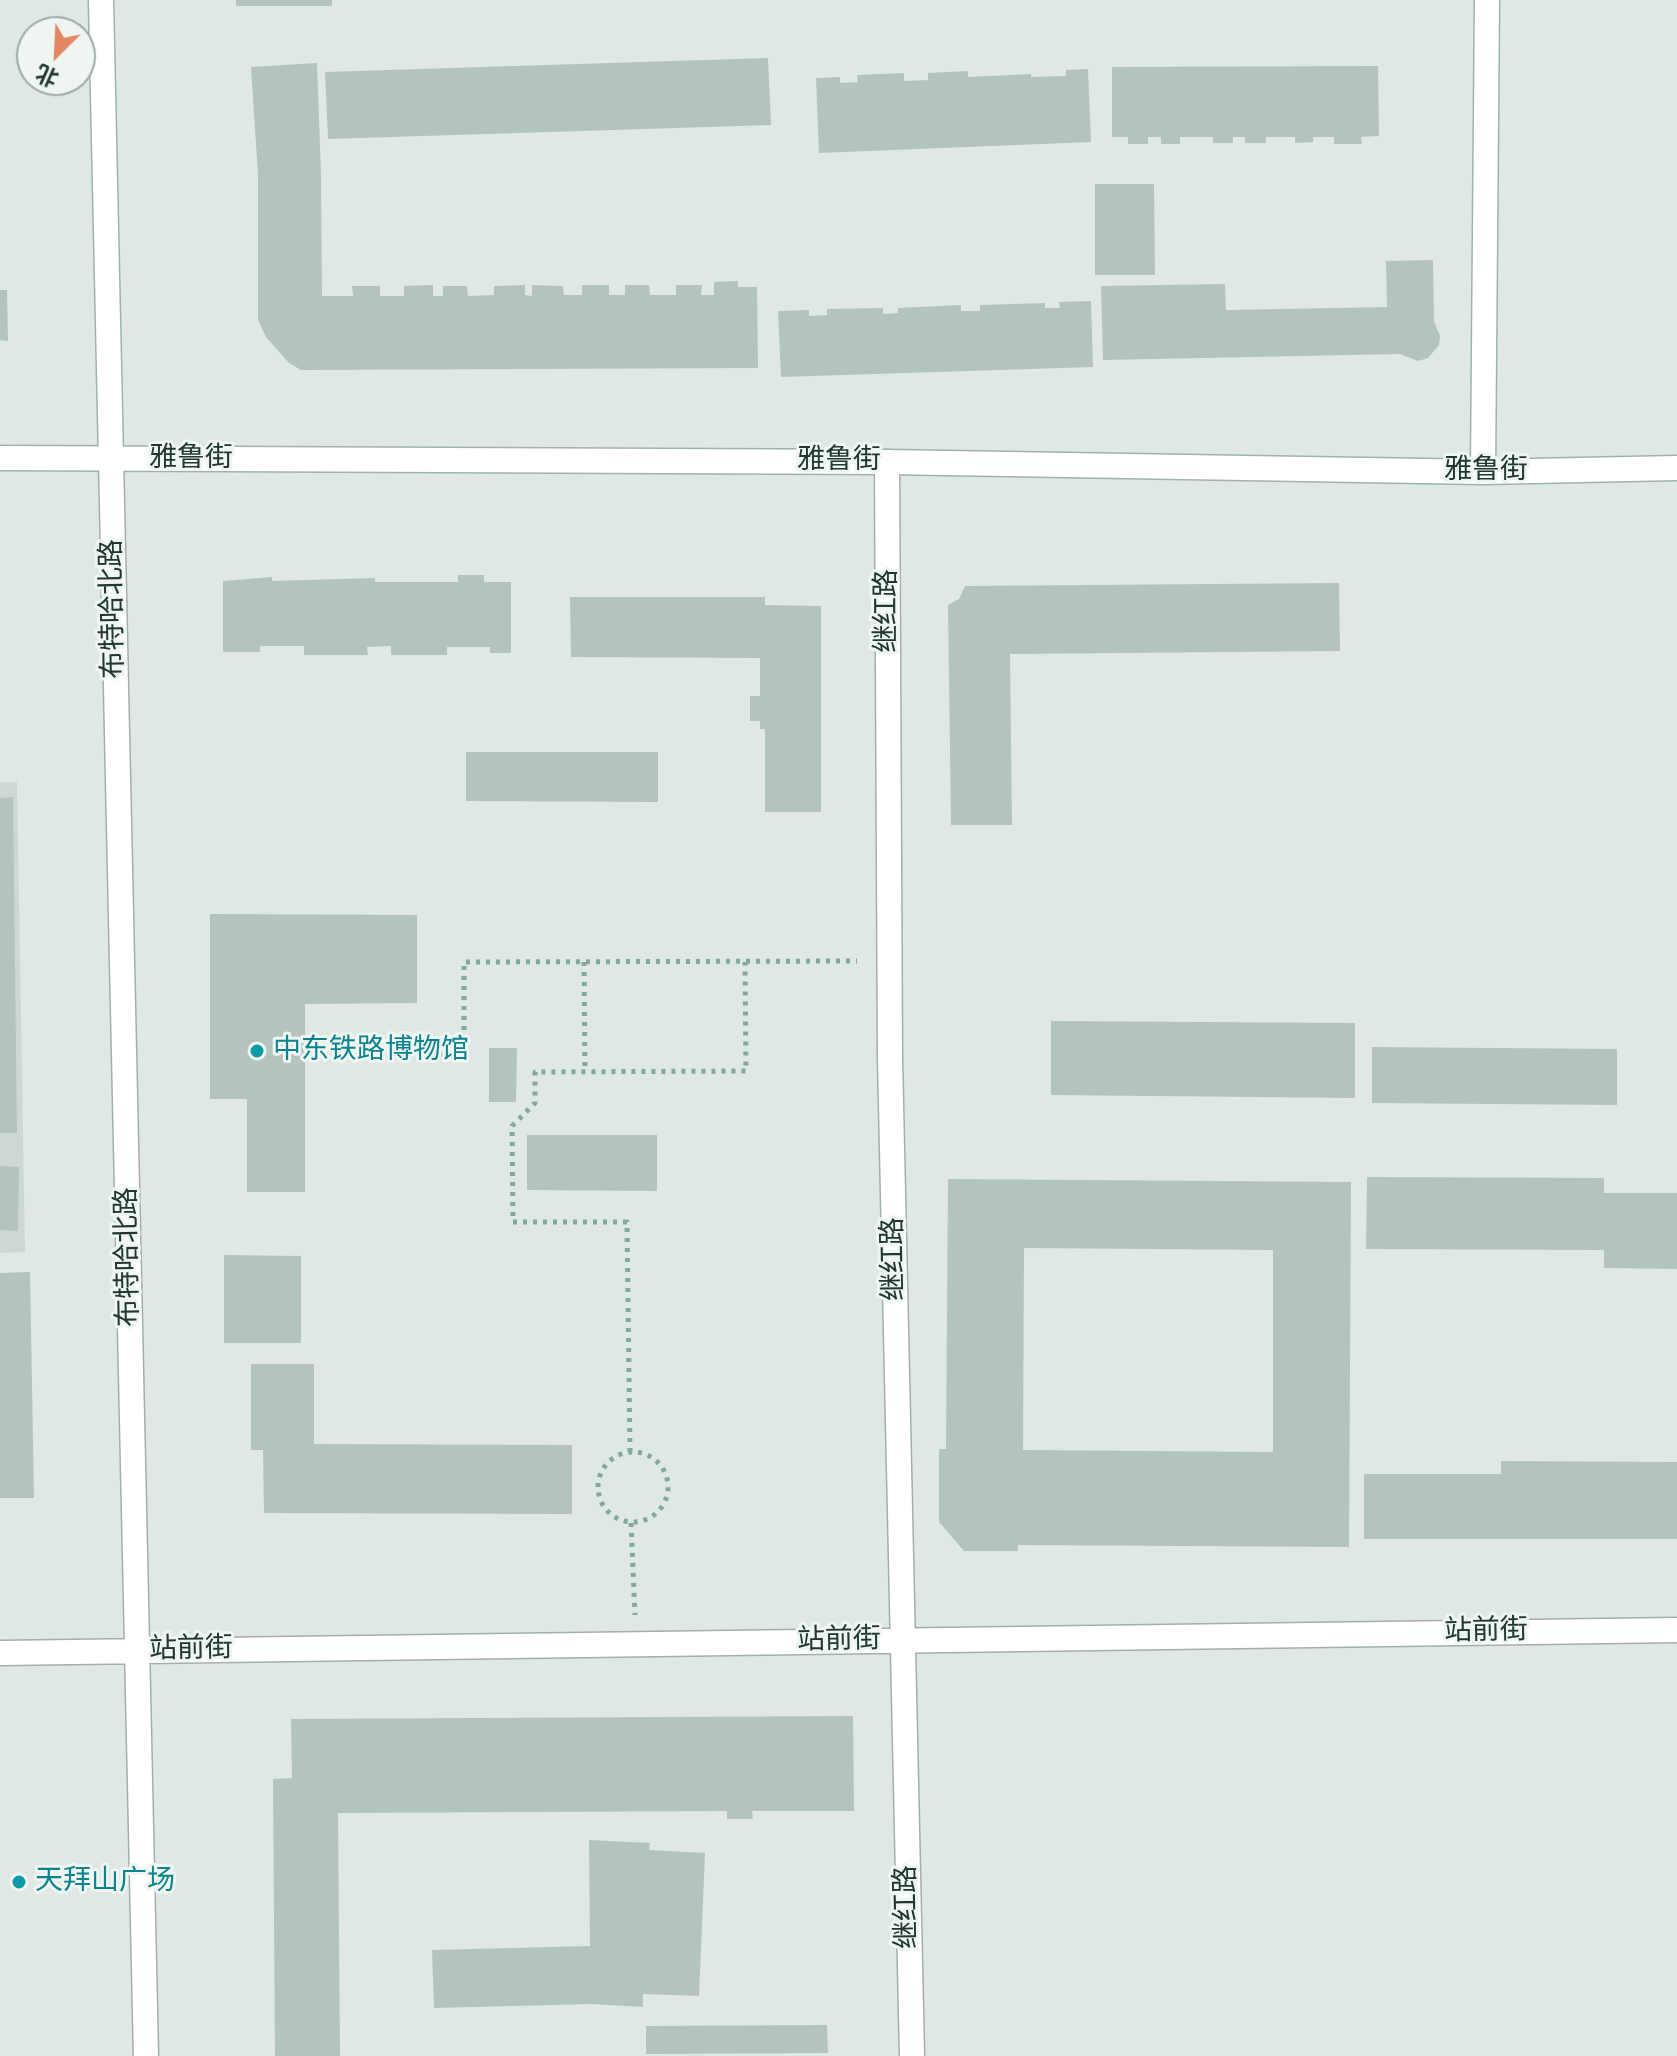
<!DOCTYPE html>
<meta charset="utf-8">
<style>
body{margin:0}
#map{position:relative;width:1677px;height:2056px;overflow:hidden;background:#dfe8e4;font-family:"Titillium Web","Noto Sans SC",sans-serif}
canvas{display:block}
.north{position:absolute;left:16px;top:16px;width:80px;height:80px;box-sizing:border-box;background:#eff6f2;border:2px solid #9daaa5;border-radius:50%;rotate:204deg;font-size:22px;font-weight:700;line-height:32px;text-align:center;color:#223732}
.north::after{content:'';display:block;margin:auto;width:28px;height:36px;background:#e38663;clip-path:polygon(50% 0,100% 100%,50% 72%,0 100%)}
</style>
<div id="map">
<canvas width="1677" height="2056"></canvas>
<div class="north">北</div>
</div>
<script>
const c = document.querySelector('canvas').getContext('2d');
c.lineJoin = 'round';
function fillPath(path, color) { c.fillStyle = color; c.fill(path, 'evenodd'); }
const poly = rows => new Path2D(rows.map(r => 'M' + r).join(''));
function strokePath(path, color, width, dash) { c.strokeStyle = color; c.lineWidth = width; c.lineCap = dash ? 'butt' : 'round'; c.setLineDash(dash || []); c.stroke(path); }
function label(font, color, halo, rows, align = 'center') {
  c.font = font + ' "Titillium Web","Noto Sans SC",sans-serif'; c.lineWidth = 6; c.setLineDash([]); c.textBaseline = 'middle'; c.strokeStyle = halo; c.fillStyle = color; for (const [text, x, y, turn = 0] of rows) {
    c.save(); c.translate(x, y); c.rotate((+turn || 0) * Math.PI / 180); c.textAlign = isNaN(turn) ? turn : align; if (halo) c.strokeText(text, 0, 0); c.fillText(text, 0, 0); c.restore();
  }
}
const built = poly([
 [0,782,17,782,25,1252,0,1253]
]);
const building = poly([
 [236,0,332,0,332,6,236,6],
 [768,58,771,125,328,139,325,72],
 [317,63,321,175,322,296,353,296,352,286,380,286,380,296,404,296,404,286,433,285,433,296,443,296,443,286,467,286,468,296,494,295,494,286,525,285,525,295,532,296,532,285,563,286,564,295,582,295,582,285,609,285,609,295,625,295,625,285,649,285,650,295,676,295,676,285,702,285,701,295,714,295,714,282,738,281,738,287,757,287,758,368,301,370,289,363,266,337,258,320,258,175,251,67],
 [1378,66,1379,136,1361,137,1362,144,1334,144,1334,137,1313,137,1313,142,1295,143,1295,137,1266,137,1266,143,1245,143,1245,137,1233,137,1233,143,1213,143,1213,137,1180,137,1180,144,1161,144,1161,137,1148,137,1148,144,1128,144,1128,137,1112,137,1112,67],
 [1088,69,1091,142,819,153,816,78,840,77,840,83,858,82,857,75,904,73,904,81,928,80,928,73,968,71,968,77,1031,74,1031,77,1066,76,1066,70],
 [1095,184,1154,184,1155,275,1095,275],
 [1433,260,1434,321,1440,336,1439,345,1428,358,1418,361,1400,354,1103,360,1101,286,1225,284,1226,310,1387,307,1386,261],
 [0,290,7,290,8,341,0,340],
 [1091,301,1093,367,781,377,778,311,809,310,809,316,827,315,827,309,883,308,883,314,898,313,898,308,961,305,961,311,980,311,980,305,1045,303,1045,308,1060,308,1059,302],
 [458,575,484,575,484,582,511,582,511,653,490,653,490,647,447,647,447,655,391,655,391,646,367,647,368,655,304,655,304,646,260,646,260,652,223,652,223,581,272,577,272,581,375,578,375,582,458,582],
 [1339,583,1340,651,1010,654,1012,825,951,825,948,605,959,599,965,586],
 [570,597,765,597,765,605,821,606,821,812,765,812,765,729,760,729,760,721,750,721,750,696,760,696,760,658,571,657],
 [466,752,658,752,658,802,466,801],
 [13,797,17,1133,0,1133,0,798],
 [210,914,417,915,417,1003,305,1004,305,1192,247,1192,247,1099,210,1099],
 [1051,1021,1355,1023,1355,1098,1051,1095],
 [1372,1047,1617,1049,1617,1105,1372,1103],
 [489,1048,517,1048,516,1102,489,1102],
 [527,1135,657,1135,657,1191,527,1190],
 [0,1166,19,1167,18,1231,0,1230],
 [1367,1177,1604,1178,1604,1193,1677,1193,1677,1269,1604,1268,1604,1250,1366,1249],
 [948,1179,1351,1182,1349,1547,1018,1545,1018,1551,964,1551,939,1522,939,1449,946,1449],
 [1024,1248,1273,1250,1273,1452,1023,1450],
 [224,1255,301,1256,301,1343,224,1343],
 [30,1272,34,1498,0,1498,0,1273],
 [251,1364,314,1364,314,1444,572,1445,572,1514,264,1513,263,1450,251,1450],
 [1501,1461,1677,1462,1677,1539,1364,1539,1364,1474,1501,1474],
 [853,1716,854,1811,752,1811,753,1819,727,1819,727,1811,338,1813,340,2056,275,2056,273,1779,292,1778,291,1719],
 [589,1840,650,1843,649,1850,705,1853,699,1996,643,1994,643,2007,591,2004,434,2008,432,1950,590,1946],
 [827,2025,828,2053,646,2054,646,2026]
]);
const path = poly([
 [584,962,585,1072],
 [338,1055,464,1054,464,962,857,961],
 '598 1487a35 35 0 1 1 70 0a35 35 0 1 1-70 0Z',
 [630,1452,627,1222,513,1222,512,1126,535,1103,535,1072,746,1071,745,962],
 [631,1523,635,1615]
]);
const street = poly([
 [111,459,146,2056],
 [887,462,890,1058,912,2056],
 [0,1653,1677,1630]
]);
const secondary = poly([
 [101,0,111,459],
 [0,458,887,462,1483,472,1677,468],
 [1483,472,1487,0]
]);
const markers = [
 [257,1051,8,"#0f9aa8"],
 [19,1882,8,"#0f9aa8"]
];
const streetNames = [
 ["雅鲁街",191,459],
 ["雅鲁街",839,461],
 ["雅鲁街",1486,471],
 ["布特哈北路",114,609,-91],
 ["继红路",888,611,-90],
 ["布特哈北路",129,1257,-91],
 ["继红路",895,1259,-91],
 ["站前街",1486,1632,-1],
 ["站前街",839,1641,-1],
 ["站前街",191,1650,-1],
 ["继红路",908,1907,-91]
];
const cultureNames = [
 ["中东铁路博物馆",273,1051],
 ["天拜山广场",35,1882]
];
fillPath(built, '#cdd8d3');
fillPath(building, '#b5c3bd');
strokePath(street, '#a3afab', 27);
strokePath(secondary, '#9fb3ac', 27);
strokePath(path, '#82a99e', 5, [4, 6]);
strokePath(street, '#fff', 24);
strokePath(secondary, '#fff', 24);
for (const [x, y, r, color] of markers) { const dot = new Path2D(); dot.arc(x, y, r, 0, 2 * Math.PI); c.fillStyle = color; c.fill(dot); strokePath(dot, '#eff6f2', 3); }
label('28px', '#223732', '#eff6f2', streetNames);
label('28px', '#0d838f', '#eff6f2', cultureNames, 'left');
</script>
